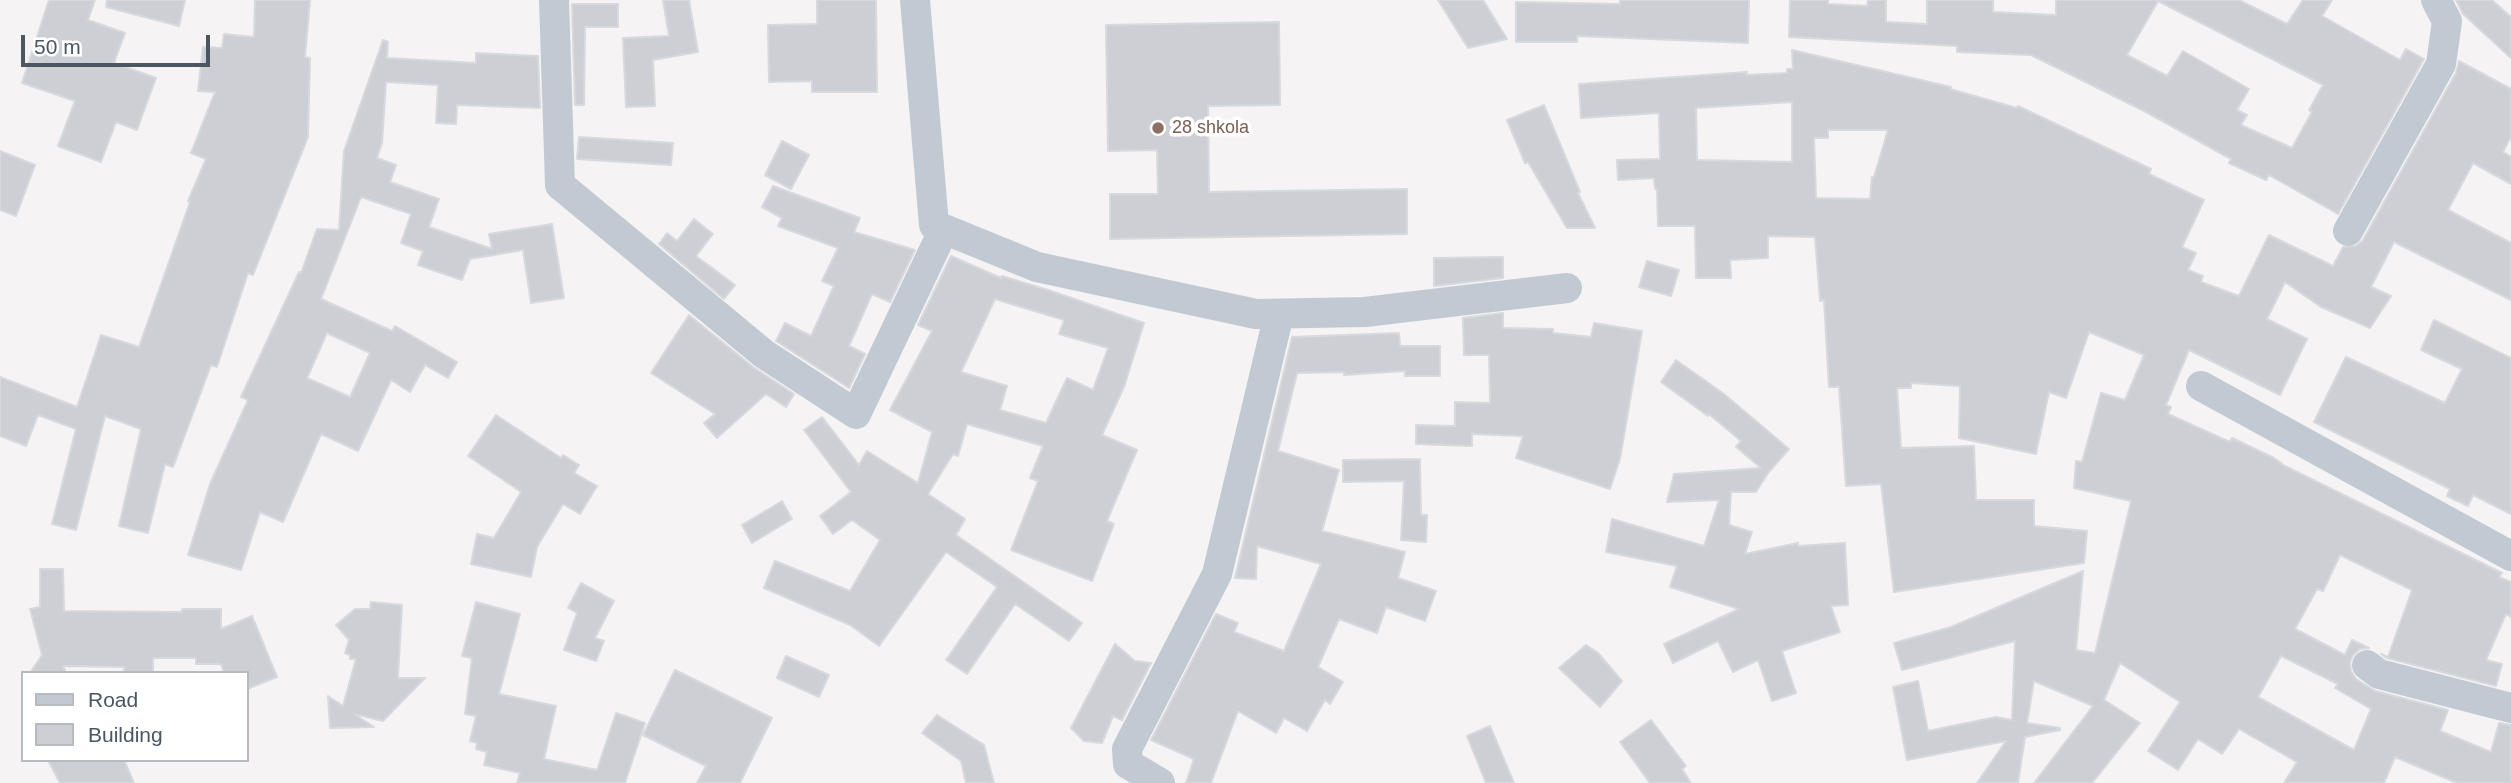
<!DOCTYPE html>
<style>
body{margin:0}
#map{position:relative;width:2511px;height:783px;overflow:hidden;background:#f5f3f3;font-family:Arial,sans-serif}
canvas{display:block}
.legend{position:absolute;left:21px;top:671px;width:228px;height:91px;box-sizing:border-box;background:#fff;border:2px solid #b7bbc0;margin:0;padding:9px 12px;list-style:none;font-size:21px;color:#4a5661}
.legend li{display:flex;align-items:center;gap:14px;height:35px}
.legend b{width:35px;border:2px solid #b7bbc0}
.scale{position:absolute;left:21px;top:35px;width:189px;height:32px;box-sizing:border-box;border:4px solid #4a5661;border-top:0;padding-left:9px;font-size:21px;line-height:24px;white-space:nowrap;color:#4a5661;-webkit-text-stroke:5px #fff;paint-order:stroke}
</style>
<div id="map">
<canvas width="2511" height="783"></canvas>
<ul class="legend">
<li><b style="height:9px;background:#c1cad2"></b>Road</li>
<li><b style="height:19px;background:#cdcfd5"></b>Building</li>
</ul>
<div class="scale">50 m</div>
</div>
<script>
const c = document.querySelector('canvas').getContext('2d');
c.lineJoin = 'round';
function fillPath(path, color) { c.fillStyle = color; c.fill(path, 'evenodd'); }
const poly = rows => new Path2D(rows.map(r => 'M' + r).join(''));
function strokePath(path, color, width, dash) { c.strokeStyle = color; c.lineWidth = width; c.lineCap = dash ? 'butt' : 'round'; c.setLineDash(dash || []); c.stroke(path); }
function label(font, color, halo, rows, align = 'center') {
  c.font = font + ' Arial,sans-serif'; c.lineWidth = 7; c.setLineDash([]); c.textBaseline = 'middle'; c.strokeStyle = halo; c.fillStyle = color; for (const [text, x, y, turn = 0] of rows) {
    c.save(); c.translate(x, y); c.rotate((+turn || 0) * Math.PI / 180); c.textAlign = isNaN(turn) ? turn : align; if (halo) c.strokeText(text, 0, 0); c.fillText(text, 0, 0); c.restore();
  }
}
const building = poly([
 [49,0,95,0,88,20,125,33,114,63,156,78,137,130,116,122,101,162,58,146,75,101,22,83,49,0],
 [107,0,185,0,179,26,106,7,107,0],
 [255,0,310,0,305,57,310,58,308,137,253,275,248,273,217,367,211,365,173,467,165,464,148,533,119,526,141,429,105,416,76,530,52,524,76,429,38,415,26,446,0,436,0,377,77,407,101,335,139,347,190,202,188,201,206,159,191,153,215,92,198,91,203,47,222,48,224,34,254,37,255,0],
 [663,0,689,0,698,52,653,60,655,106,626,107,623,38,669,36,663,0],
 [817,0,876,0,877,92,812,92,812,81,769,82,768,25,817,24,817,0],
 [1438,0,1483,0,1507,39,1468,48,1438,0],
 [1620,0,1749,0,1748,43,1577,36,1577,42,1516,42,1516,2,1620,4,1620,0],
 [1790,0,1828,0,1828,4,1867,6,1868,0,1886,0,1886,22,1927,24,1927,0,1993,0,1993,12,2056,15,2056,0,2239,0,2287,24,2303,0,2332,0,2322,16,2400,60,2406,49,2424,59,2338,214,2269,175,2266,180,2229,163,2231,159,2146,112,2031,55,1957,52,1957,46,1789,37,1790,0],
 [2158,1,2323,85,2309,110,2312,112,2292,148,2241,125,2247,115,2237,110,2249,89,2183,51,2167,76,2127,55,2158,1],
 [2456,0,2492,0,2511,17,2511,58,2463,14,2456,0],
 [572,4,618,4,618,27,585,27,584,105,575,105,572,4],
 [1279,22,1280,105,1208,106,1209,192,1407,189,1407,234,1110,239,1110,194,1158,194,1157,150,1108,151,1106,25,1279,22],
 [383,40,388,42,387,58,476,63,476,53,538,56,540,108,457,105,456,124,436,123,438,85,386,82,382,143,377,158,396,165,390,182,439,199,429,227,492,249,489,234,552,224,564,298,531,303,523,250,470,259,462,280,418,265,423,251,401,243,411,214,361,197,321,299,392,331,395,326,457,362,448,378,425,365,410,392,391,380,358,451,321,434,283,522,260,512,241,570,188,555,210,484,248,400,241,397,299,272,301,273,317,229,339,230,344,151,383,40],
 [327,333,370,353,350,397,307,378,327,333],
 [1792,50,1951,87,1950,89,2017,108,2018,106,2151,169,2149,174,2204,200,2182,247,2196,253,2188,270,2203,276,2201,282,2239,296,2269,235,2333,266,2343,247,2356,246,2363,240,2456,73,2459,61,2511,89,2511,137,2503,152,2511,157,2511,184,2473,163,2448,210,2511,243,2511,300,2394,242,2371,287,2391,296,2370,328,2321,307,2285,282,2267,319,2307,339,2280,395,2189,350,2166,405,2171,407,2168,414,2230,442,2232,438,2274,458,2285,466,2502,573,2499,577,2511,582,2511,617,2506,614,2486,660,2502,664,2496,686,2387,658,2381,654,2388,657,2412,590,2340,555,2323,591,2317,589,2295,629,2345,655,2352,640,2369,648,2360,649,2353,655,2350,662,2351,671,2356,679,2375,691,2448,710,2440,731,2491,752,2499,723,2511,725,2511,783,2457,783,2395,757,2384,783,2284,783,2297,762,2239,729,2222,754,2198,739,2178,770,2148,751,2180,702,2120,663,2104,700,2140,723,2092,783,2034,783,2093,706,2034,681,2027,723,2060,728,2060,730,2025,737,2018,783,1977,783,2006,741,1907,760,1893,687,1918,681,1928,731,1996,717,2012,720,2015,641,1902,670,1894,643,1951,627,2083,571,2076,650,2095,653,2131,501,2074,488,2076,461,2082,462,2101,393,2125,400,2144,355,2089,332,2066,398,2049,392,2036,454,1959,438,1960,386,1911,383,1911,388,1897,388,1901,448,1974,446,1976,500,2034,500,2034,526,2087,531,2084,563,1894,592,1881,484,1846,486,1839,387,1829,387,1824,300,1820,301,1815,237,1768,236,1768,258,1730,260,1731,278,1696,278,1695,226,1658,226,1657,189,1655,189,1654,178,1618,180,1617,160,1660,159,1659,113,1581,118,1579,84,1747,72,1746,75,1787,73,1787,69,1793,69,1792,50],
 [1792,102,1792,162,1697,160,1696,108,1792,102],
 [1828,130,1888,130,1874,177,1872,177,1870,199,1816,198,1814,138,1828,138,1828,130],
 [2281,656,2338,684,2335,688,2371,709,2354,750,2258,697,2281,656],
 [1544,105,1580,192,1578,193,1595,228,1567,228,1528,162,1525,163,1507,120,1544,105],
 [579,137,673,143,671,165,577,159,579,137],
 [782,141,809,155,791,189,765,175,782,141],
 [0,151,35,165,16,216,0,210,0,151],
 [773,186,860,218,854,232,915,250,890,302,872,294,849,346,865,354,849,388,776,341,785,323,811,336,834,286,822,281,838,248,778,226,782,218,762,207,773,186],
 [694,219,713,234,696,256,735,285,724,299,659,244,667,233,677,241,694,219],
 [951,256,1001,278,1002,276,1051,291,1144,323,1124,387,1102,435,1137,450,1107,521,1114,524,1092,581,1011,550,1038,481,1030,478,1043,446,967,424,958,456,953,454,928,494,965,519,956,535,1082,623,1069,641,1015,604,967,674,946,660,997,587,946,552,879,646,850,625,764,588,775,561,850,591,880,540,852,520,833,534,820,516,851,492,804,430,822,417,859,465,867,451,918,483,932,432,890,410,932,331,918,325,951,256],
 [995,299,1064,320,1059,334,1108,348,1093,390,1067,378,1046,423,1000,410,1007,386,961,372,995,299],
 [1503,257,1503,278,1434,286,1434,258,1503,257],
 [1647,261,1679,270,1671,296,1639,287,1647,261],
 [1503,313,1503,328,1553,329,1553,333,1591,337,1594,323,1642,331,1620,459,1610,489,1516,458,1523,436,1472,434,1472,446,1416,444,1416,425,1455,426,1455,402,1490,403,1489,355,1464,355,1463,318,1503,313],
 [689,315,753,367,794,394,786,407,766,394,717,438,704,423,715,414,651,373,689,315],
 [2434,320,2511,358,2511,514,2473,495,2468,506,2447,496,2450,489,2314,422,2346,357,2445,403,2462,369,2421,350,2434,320],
 [1399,333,1400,346,1440,346,1440,376,1405,376,1405,371,1344,375,1344,372,1297,373,1278,451,1339,470,1322,531,1405,552,1398,578,1436,591,1425,621,1386,607,1377,633,1339,619,1318,667,1343,682,1330,704,1325,700,1307,731,1284,718,1276,733,1238,711,1211,783,1186,783,1194,759,1151,740,1216,614,1238,623,1234,632,1284,651,1321,564,1257,546,1256,579,1235,578,1292,337,1399,333],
 [1676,360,1724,394,1789,449,1768,473,1756,492,1731,492,1729,525,1752,532,1745,554,1798,543,1798,546,1845,543,1848,605,1831,606,1840,632,1782,651,1796,693,1772,701,1758,660,1733,672,1718,641,1673,663,1664,644,1739,609,1670,587,1677,566,1606,552,1612,519,1704,546,1719,500,1667,502,1674,474,1761,468,1736,447,1741,441,1709,414,1708,416,1661,382,1676,360],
 [496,415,561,458,563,455,579,465,574,473,597,486,580,514,563,504,537,547,531,577,471,564,477,534,494,538,521,492,468,456,496,415],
 [1420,459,1421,515,1427,515,1426,542,1401,540,1404,481,1343,482,1343,460,1420,459],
 [782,501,792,519,752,543,742,525,782,501],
 [40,569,63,569,64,611,182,612,182,609,221,609,221,629,252,616,277,677,247,689,247,673,224,673,221,664,196,664,196,658,153,658,153,673,124,673,124,667,63,666,66,673,30,673,42,655,30,609,40,607,40,569],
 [581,583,614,601,595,638,604,641,596,661,564,650,577,613,568,608,581,583],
 [371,602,402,605,398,678,425,678,383,721,354,714,374,727,330,728,328,696,343,706,356,659,350,659,350,655,345,653,349,640,336,625,355,609,370,609,371,602],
 [476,602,520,614,499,694,556,706,544,759,597,770,616,713,645,723,625,783,517,783,520,773,484,765,487,752,476,749,477,743,470,741,476,716,465,714,472,658,462,656,476,602],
 [1115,644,1135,661,1151,663,1122,720,1113,716,1102,743,1084,741,1071,728,1115,644],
 [1586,645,1598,653,1622,681,1600,707,1559,668,1586,645],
 [786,656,829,675,819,697,777,678,786,656],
 [675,670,772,718,740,783,697,783,706,766,643,735,675,670],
 [937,715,984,745,994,783,966,783,961,761,922,733,937,715],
 [1651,720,1686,766,1682,769,1691,783,1650,783,1620,742,1651,720],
 [1490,726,1514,783,1486,783,1467,736,1490,726],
 [48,760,124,760,134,783,60,783,48,760]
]);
const minor = poly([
 [554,0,560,185,764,354,856,414,944,229],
 [915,0,934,225,1037,267,1256,314,1365,312,1567,288],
 [2348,231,2441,64,2447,21,2436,0],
 [2201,386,2511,556],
 [2367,665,2379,674,2511,708],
 [1160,783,1128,764,1127,749,1217,574,1279,314]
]);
const markers = [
 [1158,128,7,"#8d6e63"]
];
const educationNames = [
 ["28 shkola",1172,128]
];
fillPath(building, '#cdcfd5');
strokePath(building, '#d7d9de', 2);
strokePath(minor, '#c1cad2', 30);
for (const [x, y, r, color] of markers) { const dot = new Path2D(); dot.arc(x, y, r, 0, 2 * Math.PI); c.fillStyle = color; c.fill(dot); strokePath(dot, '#fff', 2.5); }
label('18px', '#785e54', '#fff', educationNames, 'left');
</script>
